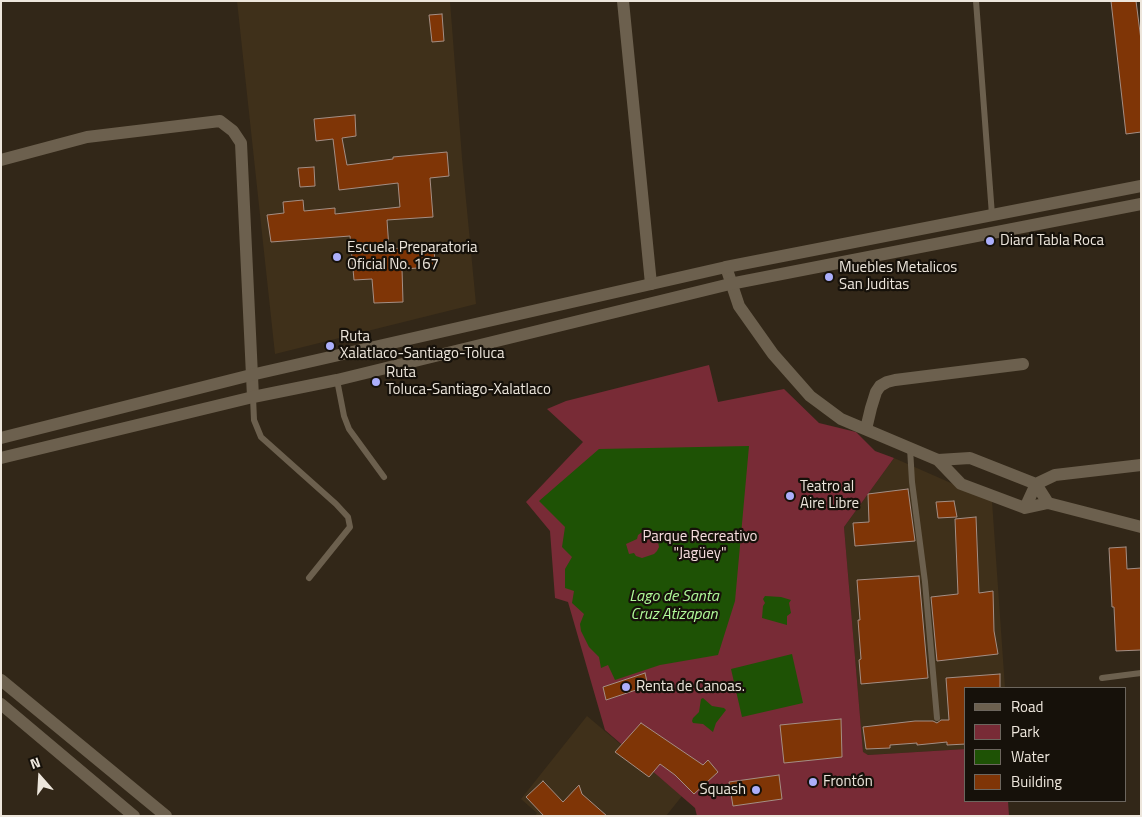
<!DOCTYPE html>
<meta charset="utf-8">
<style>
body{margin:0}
#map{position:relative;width:1142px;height:817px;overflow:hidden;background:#322718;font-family:"Titillium Web",sans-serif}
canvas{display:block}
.frame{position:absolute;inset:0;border:2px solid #ede6dc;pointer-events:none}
.legend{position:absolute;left:964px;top:687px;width:162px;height:115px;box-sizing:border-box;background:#16110a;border:1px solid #6c665e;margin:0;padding:6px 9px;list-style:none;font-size:15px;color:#ede6dc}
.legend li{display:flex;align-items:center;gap:10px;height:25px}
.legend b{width:25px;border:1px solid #6c665e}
.north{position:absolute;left:15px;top:752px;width:50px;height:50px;-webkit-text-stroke:4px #16110a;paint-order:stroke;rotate:341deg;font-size:14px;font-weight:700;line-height:20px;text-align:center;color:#ede6dc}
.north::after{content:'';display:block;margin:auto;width:18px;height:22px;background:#ede6dc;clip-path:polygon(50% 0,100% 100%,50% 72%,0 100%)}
</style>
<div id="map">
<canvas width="1142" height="817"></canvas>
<div class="frame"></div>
<ul class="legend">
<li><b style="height:6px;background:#6c604e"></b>Road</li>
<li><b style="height:14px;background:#782b36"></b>Park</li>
<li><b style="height:14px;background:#1e5205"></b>Water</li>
<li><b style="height:14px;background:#7f3506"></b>Building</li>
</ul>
<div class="north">N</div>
</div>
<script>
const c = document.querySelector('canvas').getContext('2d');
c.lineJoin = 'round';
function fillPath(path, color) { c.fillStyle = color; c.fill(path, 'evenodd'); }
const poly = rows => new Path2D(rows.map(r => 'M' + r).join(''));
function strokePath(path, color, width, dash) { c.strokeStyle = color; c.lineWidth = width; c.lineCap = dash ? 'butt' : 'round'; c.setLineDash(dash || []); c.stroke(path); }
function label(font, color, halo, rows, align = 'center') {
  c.font = font + ' "Titillium Web",sans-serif'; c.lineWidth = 4.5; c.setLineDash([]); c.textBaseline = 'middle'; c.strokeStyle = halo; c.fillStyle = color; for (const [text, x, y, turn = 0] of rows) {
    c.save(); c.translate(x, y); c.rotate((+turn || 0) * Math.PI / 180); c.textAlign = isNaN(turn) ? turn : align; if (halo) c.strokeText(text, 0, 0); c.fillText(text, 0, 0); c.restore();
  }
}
const built = poly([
 [237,1,450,1,462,158,476,304,275,354],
 [894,458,992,501,1005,688,966,688,966,749,868,755,863,753,844,527],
 [587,716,682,796,666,816,535,816,537,813,521,799]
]);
const green = poly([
 [709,365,718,402,784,389,819,423,856,432,875,451,894,458,844,527,863,752,868,755,966,749,966,801,1008,801,1009,816,697,816,695,808,605,730,568,602,555,598,550,531,526,502,583,442,547,409,566,401]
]);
const water = poly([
 [749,446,735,601,718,655,660,665,615,680,608,665,601,668,599,657,589,647,581,631,580,624,584,614,572,603,574,591,565,588,565,569,572,557,562,547,565,527,539,501,599,449],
 [648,528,657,537,659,547,657,551,654,554,642,558,636,556,634,553,629,554,626,544,637,539,638,535],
 [765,596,781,597,791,600,789,603,791,613,787,616,787,625,762,618,763,606,765,603,763,599],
 [792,654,803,703,742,717,731,669],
 [703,698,712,706,724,708,726,710,716,723,713,732,703,724,693,723,692,721,693,718,699,712,701,699]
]);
const building = poly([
 [1111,1,1136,1,1141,40,1141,132,1126,134,1111,1],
 [442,14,444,41,432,42,429,15,442,14],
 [355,115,356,136,342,138,347,165,393,159,393,157,447,152,449,176,430,178,433,217,387,220,389,249,434,245,435,267,402,269,403,302,374,303,372,279,354,280,350,236,271,242,267,215,284,213,283,202,303,200,304,211,335,208,335,214,400,207,398,183,339,190,333,139,316,141,314,119,355,115],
 [314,167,315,186,300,187,298,168,314,167],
 [908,489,915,541,855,546,853,523,869,522,868,494,908,489],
 [954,501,957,517,938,518,936,502,954,501],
 [976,517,979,593,993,591,994,631,998,654,937,661,931,597,958,594,955,519,976,517],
 [1126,547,1127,569,1141,568,1141,650,1116,651,1114,607,1112,607,1109,548,1126,547],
 [919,576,928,678,861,684,859,660,861,659,858,620,860,620,857,580,919,576],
 [645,673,648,686,606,700,603,687,645,673],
 [1000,674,1000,688,966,688,966,744,947,745,947,742,917,745,917,743,890,745,890,748,866,749,863,727,915,721,933,721,937,723,941,720,949,720,946,678,1000,674],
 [841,719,842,757,784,763,780,725,841,719],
 [641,723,703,765,708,760,718,772,694,794,675,775,660,764,649,777,615,752,641,723],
 [779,775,782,799,733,806,729,782,779,775],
 [543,781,563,802,579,785,582,794,607,816,544,816,526,797,543,781]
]);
const service = poly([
 [976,1,992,215],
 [337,380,344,416,349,429,384,477],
 [253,397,254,420,261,437,336,504,348,517,350,527,309,578],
 [910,448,912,482,925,582,937,718],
 [1102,678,1141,673]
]);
const minor = poly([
 [623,1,651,284],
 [1,160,87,137,220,121,233,131,241,143,253,397],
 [726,267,739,306,773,354,810,396,841,419,938,460,961,484,1025,508,1048,503,1141,527],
 [866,429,871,408,876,392,880,386,887,382,895,380,1023,364],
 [938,460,970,458,1036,484,1048,503],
 [1025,508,1036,484,1055,475,1141,465]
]);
const secondary = poly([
 [1,438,251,375,726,267,1141,186],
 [1,458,253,397,337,380,730,284,1141,204],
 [1,680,166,816],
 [1,704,134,816]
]);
const markers = [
 [990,241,5,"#acaffb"],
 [337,257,5,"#acaffb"],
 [829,277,5,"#acaffb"],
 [330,346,5,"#acaffb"],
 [376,382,5,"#acaffb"],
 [790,496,5,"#acaffb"],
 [626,687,5,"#acaffb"],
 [813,782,5,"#acaffb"],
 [756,790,5,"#acaffb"]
];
const poiNames = [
 ["Diard Tabla Roca",1000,241],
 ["Escuela Preparatoria",347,248],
 ["Oficial No. 167",347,265],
 ["Muebles Metalicos",839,268],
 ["San Juditas",839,285],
 ["Ruta",340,337],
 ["Xalatlaco-Santiago-Toluca",340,354],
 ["Ruta",386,373],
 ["Toluca-Santiago-Xalatlaco",386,390],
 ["Teatro al",800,487],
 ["Aire Libre",800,504],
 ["Renta de Canoas.",636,687],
 ["Frontón",823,782],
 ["Squash",746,790,"right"]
];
const parkNames = [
 ["Parque Recreativo",700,537],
 ["\"Jagüey\"",700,554]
];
const waterNames = [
 ["Lago de Santa",674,597],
 ["Cruz Atizapan",674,615]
];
fillPath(built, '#3f301a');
fillPath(green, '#782b36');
fillPath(water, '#1e5205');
fillPath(building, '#7f3506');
strokePath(building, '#a48e84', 1);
strokePath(service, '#6c604e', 6);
strokePath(minor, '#6c604e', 12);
strokePath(secondary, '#6c604e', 12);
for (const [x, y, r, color] of markers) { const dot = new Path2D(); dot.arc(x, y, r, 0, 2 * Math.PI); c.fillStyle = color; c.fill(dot); strokePath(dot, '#16110a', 2); }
label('15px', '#ede6dc', '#16110a', poiNames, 'left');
label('15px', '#f7ddde', '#16110a', parkNames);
label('italic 16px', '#b1fa9a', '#16110a', waterNames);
</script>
